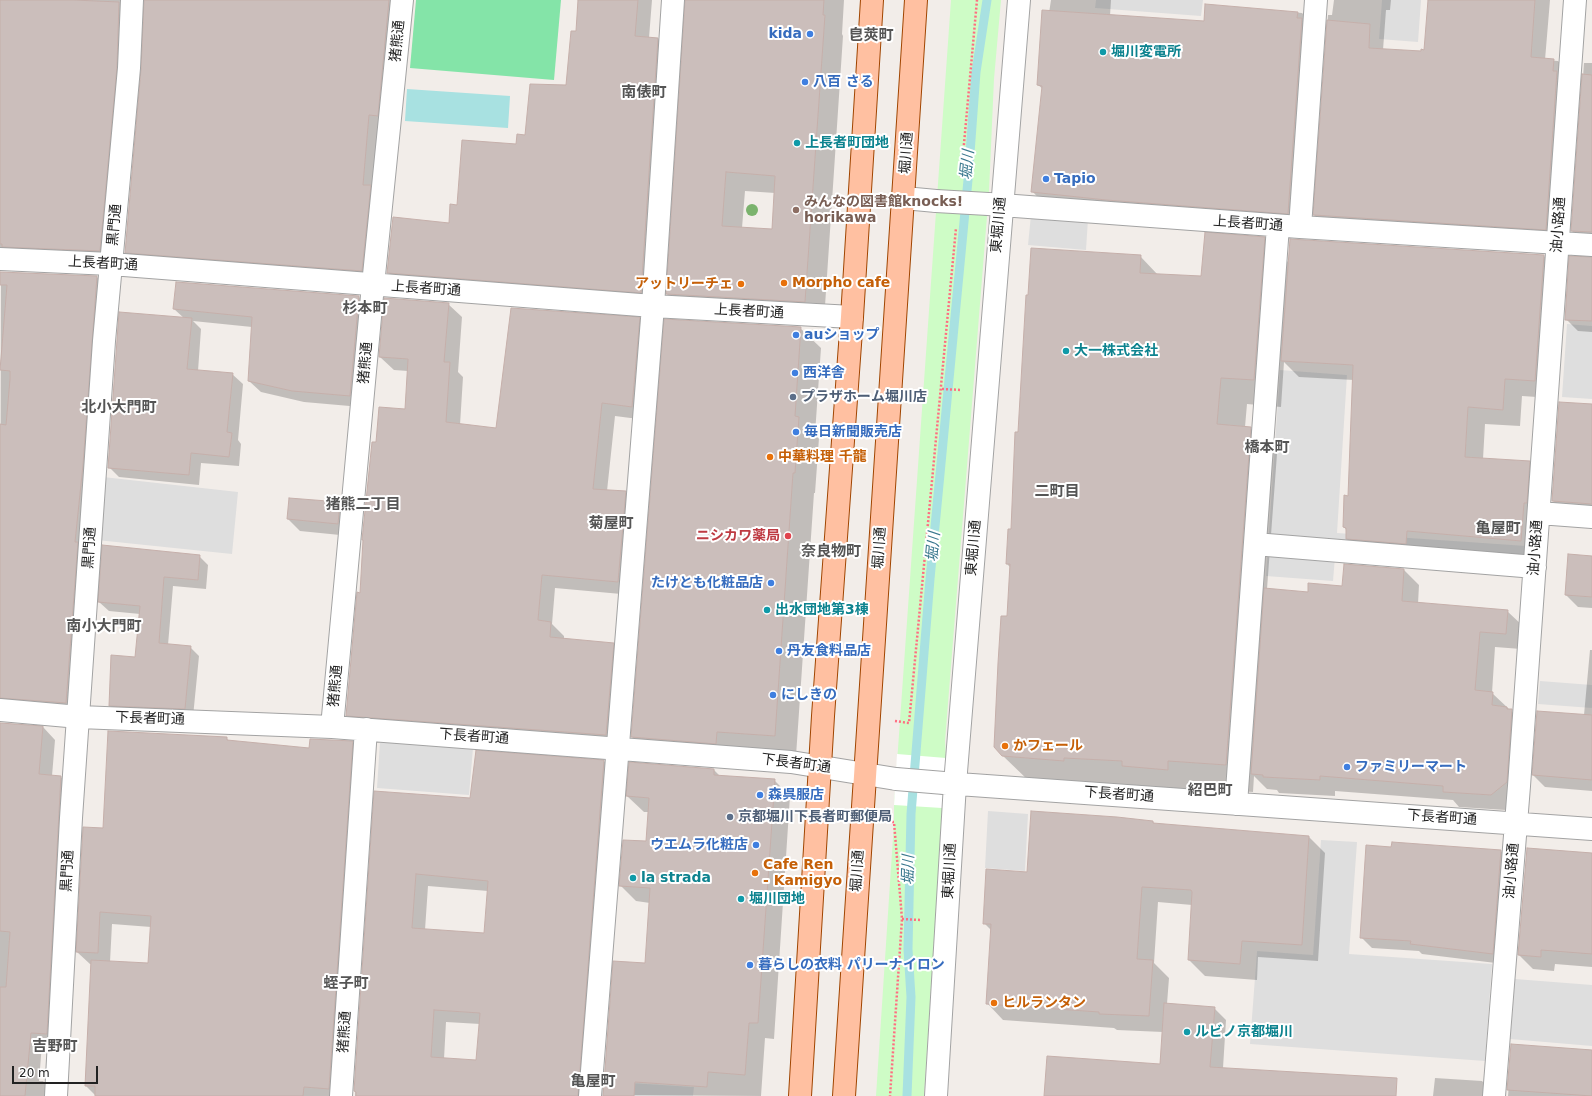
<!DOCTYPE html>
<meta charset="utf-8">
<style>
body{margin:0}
#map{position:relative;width:1592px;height:1096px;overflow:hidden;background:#f2ede9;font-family:"DejaVu Sans",sans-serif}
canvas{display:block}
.scale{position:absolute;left:12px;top:1066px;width:86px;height:18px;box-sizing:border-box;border:2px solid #222;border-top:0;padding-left:5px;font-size:12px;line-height:14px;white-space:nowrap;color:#222;-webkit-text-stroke:3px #fff;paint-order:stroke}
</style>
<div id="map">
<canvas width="1592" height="1096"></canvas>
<div class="scale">20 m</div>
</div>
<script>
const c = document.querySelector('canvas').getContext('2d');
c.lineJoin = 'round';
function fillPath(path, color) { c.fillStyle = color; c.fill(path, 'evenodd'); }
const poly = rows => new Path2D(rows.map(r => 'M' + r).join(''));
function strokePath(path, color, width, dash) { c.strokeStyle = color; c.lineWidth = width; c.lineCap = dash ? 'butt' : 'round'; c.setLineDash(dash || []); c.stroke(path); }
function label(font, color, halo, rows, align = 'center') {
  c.font = font + ' "DejaVu Sans","Noto Sans JP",sans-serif'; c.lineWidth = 4; c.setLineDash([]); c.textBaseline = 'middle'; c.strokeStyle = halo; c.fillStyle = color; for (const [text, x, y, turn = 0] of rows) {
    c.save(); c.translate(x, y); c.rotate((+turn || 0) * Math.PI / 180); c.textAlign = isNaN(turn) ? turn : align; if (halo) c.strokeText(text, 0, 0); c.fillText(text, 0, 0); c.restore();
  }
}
const park = poly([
 [951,0,1001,0,994,79,989,191,945,741,946,758,924,1096,876,1096,894,822,894,805]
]);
const pitch = poly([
 [416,0,561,0,554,80,410,68]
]);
const parking = poly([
 [1096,0,1203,0,1201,16,1095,8],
 [1382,0,1421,0,1418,42,1379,39],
 [1031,215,1088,219,1086,250,1028,245],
 [1567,324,1592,326,1592,399,1562,397],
 [1280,370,1347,375,1337,533,1527,546,1525,573,1335,557,1333,581,1266,576],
 [103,477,238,492,232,554,97,540],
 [1540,681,1592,685,1592,708,1538,704],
 [380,742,473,748,469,795,377,788],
 [988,811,1028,814,1025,871,985,868],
 [1321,840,1357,842,1349,954,1492,964,1485,1061,1250,1044,1257,951,1313,955],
 [1515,979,1592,985,1592,1046,1510,1039],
 [600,1081,694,1087,693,1096,599,1096]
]);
const water = poly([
 [407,89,510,96,508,128,405,121]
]);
const pier = poly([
 [897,754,946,758,942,808,894,805]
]);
const shadow = poly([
 [0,0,143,0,138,1,112,263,0,254],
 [146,0,408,0,374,283,138,264,126,252,142,69],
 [579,0,652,0,649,38,658,39,671,52,655,306,401,286,388,272,450,224,458,206,526,136,567,86,577,32],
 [686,0,844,0,842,34,843,36,824,321,686,313,667,294],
 [745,191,775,193,772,230,742,228],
 [1051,0,1111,0,1110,16,1204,22,1206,5,1302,13,1323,34,1309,234,1052,212,1032,191,1043,89,1038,85],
 [1334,0,1391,0,1390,10,1386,10,1383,50,1422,52,1425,51,1429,0,1550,0,1545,60,1558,61,1572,75,1560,243,1329,229,1314,215,1328,15,1332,15],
 [1584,63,1592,63,1592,243,1584,243,1572,231],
 [1264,238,1289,263,1544,256,1561,273,1552,398,1522,396,1520,426,1485,424,1483,459,1529,462,1546,479,1538,557,1364,556,1347,539,1347,531,1344,527,1349,497,1354,380,1299,377,1284,362,1281,407,1247,404,1245,427,1250,428,1277,454,1267,589,1309,593,1343,587,1404,570,1419,585,1418,604,1507,611,1523,626,1521,649,1495,647,1492,693,1527,726,1506,810,1459,807,1453,800,1335,791,1335,796,1279,793,1277,790,1267,789,1254,776,1253,792,1195,788,1194,796,1030,782,1002,755,1010,567,1007,564,1012,530,1019,433,1140,256,1158,275,1202,277],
 [1592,258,1592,332,1578,331,1566,319],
 [1,273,97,277,109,289,78,715,0,720],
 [177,283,359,297,370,308,361,407,304,402,261,392,249,381,252,327,193,321,201,329,198,371,232,374,243,384,238,440,241,444,239,466,201,463,199,485,119,477,109,467,185,319,174,309],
 [448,304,462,317,458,372,463,377,460,425,497,429,639,318,653,332,646,420,615,416,607,491,625,492,639,506,632,595,555,588,552,624,564,636,564,640,613,644,627,658,620,749,360,729,347,715,377,443,406,411,408,371,394,370,380,357],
 [800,328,821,348,815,434,819,438,815,493,814,493,796,756,653,757,632,737],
 [1592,405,1592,517,1567,515,1553,501],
 [340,503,352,515,350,536,300,531,288,519],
 [199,556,208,565,206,589,173,586,168,645,190,647,199,656,193,717,119,714,110,705,136,658,140,614,109,611,99,602],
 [1592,556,1592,608,1578,607,1566,595],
 [1590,650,1592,650,1592,791,1545,787,1533,775,1584,715],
 [0,724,43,727,55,740,52,776,61,777,73,789,59,1046,42,1044,39,1081,43,1081,55,1093,55,1096,0,1096],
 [226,738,230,742,310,749,352,742,365,754,341,1096,96,1096,86,1086,92,964,90,964,77,952,104,829],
 [112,924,151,927,149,964,110,962],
 [604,761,616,774,590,1096,355,1096,375,792,471,800],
 [428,886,488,891,485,934,425,930],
 [446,1022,480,1024,477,1061,444,1059],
 [714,770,720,776,774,780,790,796,774,1039,765,1038,761,1096,621,1095,646,965,650,903,636,901,620,885,647,842,649,812,644,812,627,796],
 [1153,822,1155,824,1309,837,1325,853,1318,961,1258,957,1257,980,1205,976,1189,960,1192,905,1158,902,1154,963,1169,978,1167,1004,1214,1008,1226,1020,1223,1068,1386,1096,1045,1096,1160,1065,1163,1032,1117,1030,1114,1028,1003,1020,987,1003,992,931,984,923,1028,873],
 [1392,848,1501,851,1512,862,1504,964,1422,954,1419,951,1372,948,1361,937],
 [1592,854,1592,967,1555,964,1554,971,1533,969,1519,955],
 [1512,1045,1592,1050,1592,1096,1508,1096],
 [1435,1078,1482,1081,1496,1096,1433,1096]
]);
const stream = poly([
 [907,1096,911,997,908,949,911,814,930,579,968,180,976,72,987,0]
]);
const building = poly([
 [0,0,74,0,119,2,117,67,100,251,2,247,2,244,0,244,0,0],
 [144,0,389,0,378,116,369,115,363,185,371,185,362,271,125,253,141,69,144,0],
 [578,0,638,0,635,36,658,38,641,293,387,273,393,217,449,223,450,204,457,205,462,140,516,144,517,134,525,135,530,84,566,85,571,31,576,31,578,0],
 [685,0,824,0,823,15,825,15,805,302,666,294,685,0],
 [726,172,775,176,772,229,722,226,726,172],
 [1428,0,1535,0,1531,57,1554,59,1553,71,1557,71,1546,230,1313,215,1327,20,1370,24,1369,48,1421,51,1421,49,1424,50,1428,0],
 [1205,4,1298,12,1297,18,1302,18,1288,214,1106,200,1031,192,1042,86,1037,85,1042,10,1204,21,1205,4],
 [1582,74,1592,75,1592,232,1571,231,1582,74],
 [1205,232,1265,237,1254,380,1221,378,1217,424,1251,427,1226,765,1168,761,1168,770,1122,766,1122,761,1064,758,1064,761,1002,756,994,747,998,663,1001,616,1007,616,1010,564,1006,564,1008,529,1011,529,1015,432,1018,432,1026,295,1028,295,1031,248,1141,255,1140,273,1201,276,1205,232],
 [1290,239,1544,255,1535,381,1505,379,1503,410,1468,407,1465,457,1530,461,1527,503,1524,503,1521,541,1407,531,1406,544,1346,539,1346,528,1343,527,1344,495,1348,496,1353,365,1281,361,1290,239],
 [1569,256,1592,257,1592,321,1565,320,1569,256],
 [0,272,97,276,83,465,75,542,78,542,66,703,0,698,0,424,6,425,10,379,10,371,0,370,7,285,0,285,0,272],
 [176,282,359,296,350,396,292,391,248,381,252,317,173,309,176,282],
 [384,298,449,303,444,362,450,362,446,422,496,428,511,308,640,317,632,407,602,403,593,489,626,491,618,582,542,575,538,620,551,622,550,637,614,643,606,735,346,716,357,592,360,593,363,540,362,540,372,442,376,442,379,407,405,409,408,359,379,357,384,298],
 [119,312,192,318,187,369,233,373,227,432,232,433,229,457,191,453,189,475,108,468,119,312],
 [664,319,801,327,795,416,799,417,795,473,793,473,775,736,717,732,716,744,631,737,664,319],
 [1559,402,1592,404,1592,504,1552,501,1559,402],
 [289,498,340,502,338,524,287,519,289,498],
 [102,545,200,555,198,580,164,577,159,643,191,646,185,709,109,706,111,655,135,657,140,606,98,602,102,545],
 [1568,554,1592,556,1592,597,1565,595,1568,554],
 [1344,564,1404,569,1402,601,1508,610,1506,634,1480,632,1475,690,1493,692,1492,705,1507,707,1507,709,1512,709,1507,782,1491,795,1443,792,1443,786,1320,776,1320,780,1263,777,1263,775,1251,774,1264,588,1308,592,1308,583,1342,586,1344,564],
 [1537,711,1592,715,1592,780,1532,775,1537,711],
 [0,723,43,726,39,774,61,776,47,1034,31,1033,25,1096,0,1096,0,987,6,987,10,932,0,931,0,723],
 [108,731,227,737,227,740,309,748,310,739,353,741,329,1089,304,1087,303,1096,95,1096,95,1086,85,1086,91,960,148,963,151,916,100,912,98,953,76,952,83,827,103,828,108,731],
 [476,750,604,760,578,1096,356,1096,356,1092,354,1091,374,791,470,798,476,750],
 [416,874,488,881,484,933,412,928,416,874],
 [434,1010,480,1013,476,1060,431,1057,434,1010],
 [629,762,714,769,714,775,775,779,758,1023,749,1023,745,1075,708,1072,707,1087,635,1082,634,1096,603,1096,613,961,645,963,650,888,619,886,623,840,646,841,649,798,626,796,629,762],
 [1031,811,1117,817,1153,821,1153,823,1309,836,1302,945,1242,941,1240,964,1188,960,1192,892,1191,890,1142,887,1137,959,1153,960,1149,1016,1099,1014,1099,1012,986,1004,991,924,983,924,986,869,1027,872,1031,811],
 [1392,842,1501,850,1493,954,1410,944,1411,941,1360,938,1366,845,1391,847,1392,842],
 [1527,848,1592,853,1592,954,1541,950,1541,957,1518,955,1527,848],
 [1164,1003,1215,1007,1210,1067,1397,1078,1396,1096,1044,1096,1047,1056,1160,1064,1164,1003],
 [1511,1044,1592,1050,1592,1096,1507,1090,1511,1044]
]);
const path = poly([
 [961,177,977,0],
 [942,389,962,390],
 [895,721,909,723,956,228],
 [888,822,894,822,902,919,890,1096],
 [902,919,921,920]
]);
const minor = poly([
 [904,198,936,201],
 [988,204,1300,227,1592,245],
 [1300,227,1316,0],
 [0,259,111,264,653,306,852,317],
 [1539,513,1592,517],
 [1255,544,1535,567],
 [0,710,79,717,332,727,791,762,896,779],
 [332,727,373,285,402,0],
 [944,783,1592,829],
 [1236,804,1278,226],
 [56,1096,71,818,104,341,129,68,132,0],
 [341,1096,366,729],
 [590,1096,653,306,673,0],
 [936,1096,955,784,1019,0],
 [1494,1096,1519,786,1575,0]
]);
const major = poly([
 [800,1096,823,716,852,317,872,0],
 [844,1096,916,0]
]);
const minorBridge = poly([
 [936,201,988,204],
 [896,779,944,783]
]);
const trees = [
 [752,210]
];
const markers = [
 [810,34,4,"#3f7fe0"],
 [1103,52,4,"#0f9aa8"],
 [805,82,4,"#3f7fe0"],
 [797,143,4,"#0f9aa8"],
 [1046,179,4,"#3f7fe0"],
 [796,210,4,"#8d6e63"],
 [784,283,4,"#e8710a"],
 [741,284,4,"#e8710a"],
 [796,335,4,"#3f7fe0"],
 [1066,351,4,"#0f9aa8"],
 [795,373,4,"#3f7fe0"],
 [793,397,4,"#5c6f8a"],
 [796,432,4,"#3f7fe0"],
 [770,457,4,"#e8710a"],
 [788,536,4,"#e0444e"],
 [771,583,4,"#3f7fe0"],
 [767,610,4,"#0f9aa8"],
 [779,651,4,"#3f7fe0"],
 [773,695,4,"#3f7fe0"],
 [1005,746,4,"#e8710a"],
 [1347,767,4,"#3f7fe0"],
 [760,795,4,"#3f7fe0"],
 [730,817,4,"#5c6f8a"],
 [756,845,4,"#3f7fe0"],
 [755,873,4,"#e8710a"],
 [633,878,4,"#0f9aa8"],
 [741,899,4,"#0f9aa8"],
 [750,965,4,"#3f7fe0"],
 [994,1003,4,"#e8710a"],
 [1187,1032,4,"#0f9aa8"]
];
const shopNames = [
 ["kida",802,34,"right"],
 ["八百 さる",813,82],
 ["Tapio",1054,179],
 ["auショップ",804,335],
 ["西洋舎",803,373],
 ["毎日新聞販売店",804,432],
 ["たけとも化粧品店",763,583,"right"],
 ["丹友食料品店",787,651],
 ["にしきの",781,695],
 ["ファミリーマート",1355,767],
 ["森呉服店",768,795],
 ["ウエムラ化粧店",748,845,"right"],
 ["暮らしの衣料 パリーナイロン",758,965]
];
const streetNames = [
 ["猪熊通",398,41,-84],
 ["堀川通",907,153,-86],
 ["上長者町通",1248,224,4],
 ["黒門通",115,225,-85],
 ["東堀川通",999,225,-85],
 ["油小路通",1559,225,-86],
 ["上長者町通",103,264,3],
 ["上長者町通",426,289,4],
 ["上長者町通",749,312,3],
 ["猪熊通",366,363,-85],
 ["黒門通",90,548,-86],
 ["堀川通",880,548,-86],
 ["東堀川通",974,548,-85],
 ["油小路通",1536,548,-86],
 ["猪熊通",336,686,-85],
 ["下長者町通",150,719,2],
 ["下長者町通",474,737,4],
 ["下長者町通",796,764,7],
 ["下長者町通",1119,795,4],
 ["下長者町通",1442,818,4],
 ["黒門通",68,871,-87],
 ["堀川通",858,871,-86],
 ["東堀川通",950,871,-87],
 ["油小路通",1512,871,-85],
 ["猪熊通",345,1032,-86]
];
const cultureNames = [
 ["堀川変電所",1111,52],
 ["上長者町団地",805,143],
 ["大一株式会社",1074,351],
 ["出水団地第3棟",775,610],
 ["la strada",641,878],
 ["堀川団地",749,899],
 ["ルビノ京都堀川",1195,1032]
];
const educationNames = [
 ["みんなの図書館knocks!",804,202],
 ["horikawa",804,218]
];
const foodNames = [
 ["Morpho cafe",792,283],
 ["アットリーチェ",733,284,"right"],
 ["中華料理 千龍",778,457],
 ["かフェール",1013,746],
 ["Cafe Ren",763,865],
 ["- Kamigyo",763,881],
 ["ヒルランタン",1002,1003]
];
const serviceNames = [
 ["プラザホーム堀川店",801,397],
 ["京都堀川下長者町郵便局",738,817]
];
const healthNames = [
 ["ニシカワ薬局",780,536]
];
const neighbourhoodNames = [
 ["皀莢町",871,36],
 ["南俵町",644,93],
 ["杉本町",365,309],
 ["北小大門町",119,408],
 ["橋本町",1267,448],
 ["二町目",1057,492],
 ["猪熊二丁目",363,505],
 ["菊屋町",611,524],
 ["亀屋町",1498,529],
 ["奈良物町",831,552],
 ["南小大門町",104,627],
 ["紹巴町",1210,791],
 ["蛭子町",346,984],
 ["吉野町",55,1047],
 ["亀屋町",593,1082]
];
const waterNames = [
 ["堀川",968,165,-85],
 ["堀川",934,547,-85],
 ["堀川",909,870,-89]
];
fillPath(park, '#cefcc6');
fillPath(pitch, '#84e4a8');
fillPath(parking, '#dedede');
fillPath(water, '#a8e1e1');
fillPath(pier, '#fff');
fillPath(shadow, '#0003');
strokePath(stream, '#a8e1e1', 9);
fillPath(building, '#cbbebb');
strokePath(building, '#c5afaa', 1);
strokePath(minor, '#a3a3a3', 24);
strokePath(major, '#a04500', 24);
strokePath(path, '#ff6d80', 2.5, [2, 2]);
strokePath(minor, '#fff', 22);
strokePath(major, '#ffc0a1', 22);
strokePath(minorBridge, '#a3a3a3', 24, []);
strokePath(minorBridge, '#fff', 22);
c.fillStyle = '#7bb36d';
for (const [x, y] of trees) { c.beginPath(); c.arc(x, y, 6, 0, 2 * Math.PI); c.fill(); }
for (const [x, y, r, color] of markers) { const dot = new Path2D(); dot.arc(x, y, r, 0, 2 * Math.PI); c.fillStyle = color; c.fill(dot); strokePath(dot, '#fff', 1.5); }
label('bold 14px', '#366cbe', '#fff', shopNames, 'left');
label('14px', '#222', '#fff', streetNames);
label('bold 14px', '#0d838f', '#fff', cultureNames, 'left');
label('bold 14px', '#785e54', '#fff', educationNames, 'left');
label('bold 14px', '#c56008', '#fff', foodNames, 'left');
label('bold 14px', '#4e5e75', '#fff', serviceNames, 'left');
label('bold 14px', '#be3a42', '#fff', healthNames, 'right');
label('bold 15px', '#555', '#fff', neighbourhoodNames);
label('italic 15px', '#3a788e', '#fff', waterNames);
</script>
